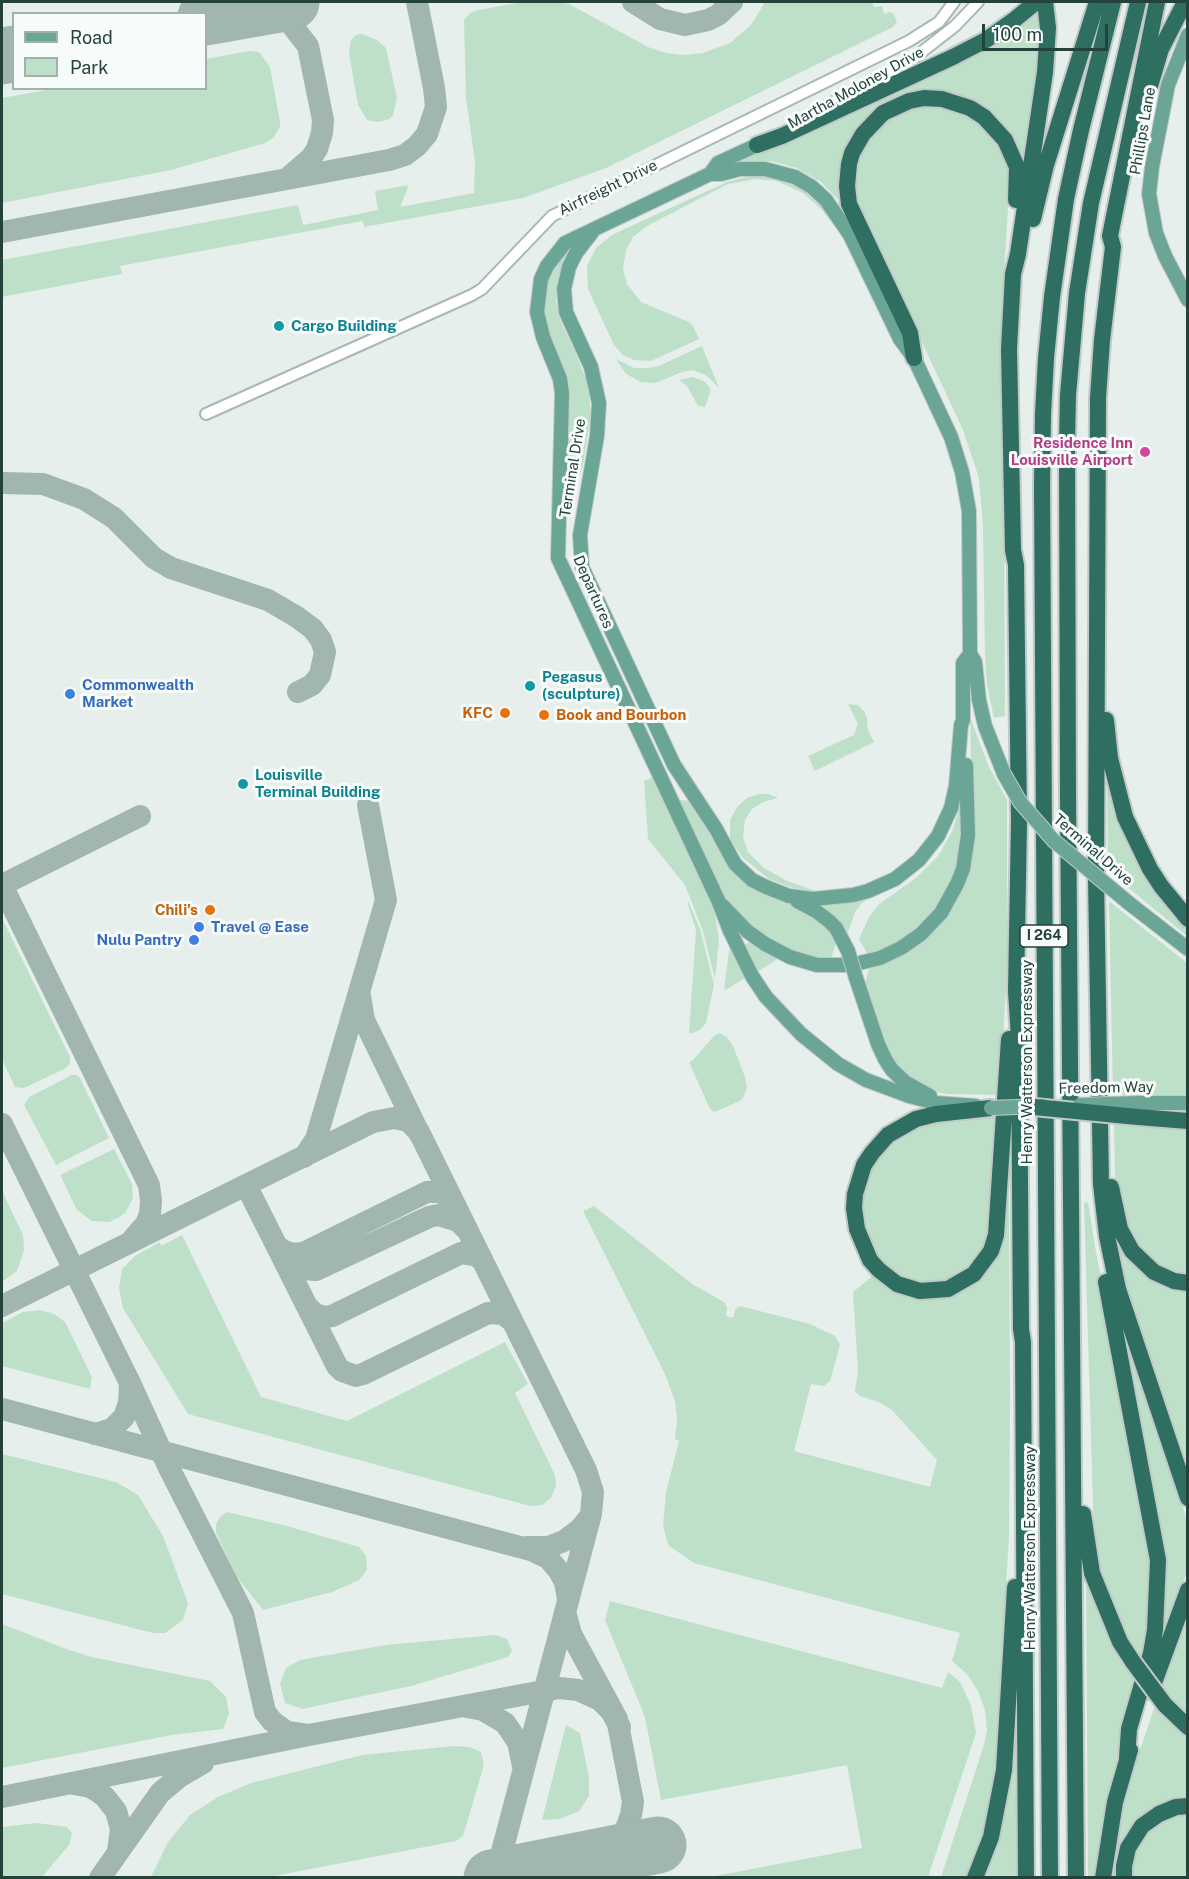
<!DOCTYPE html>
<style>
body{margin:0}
#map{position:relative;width:1189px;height:1879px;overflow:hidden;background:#e6efeb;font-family:"Public Sans",sans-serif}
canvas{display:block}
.frame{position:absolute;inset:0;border:3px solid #24423a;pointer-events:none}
.legend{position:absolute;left:12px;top:12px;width:195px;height:78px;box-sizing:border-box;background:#f7fbf9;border:2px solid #a3b1ad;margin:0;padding:8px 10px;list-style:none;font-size:18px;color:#24423a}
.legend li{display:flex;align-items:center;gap:12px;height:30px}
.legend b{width:30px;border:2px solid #a3b1ad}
.scale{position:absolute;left:982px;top:24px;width:126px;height:27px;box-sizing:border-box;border:3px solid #24423a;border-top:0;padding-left:8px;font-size:18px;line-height:21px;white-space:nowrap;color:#24423a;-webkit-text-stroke:4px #f7fbf9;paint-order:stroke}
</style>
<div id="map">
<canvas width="1189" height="1879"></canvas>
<div class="frame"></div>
<ul class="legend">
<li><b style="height:8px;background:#6aa596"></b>Road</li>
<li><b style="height:16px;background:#bfe0c8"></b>Park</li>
</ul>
<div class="scale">100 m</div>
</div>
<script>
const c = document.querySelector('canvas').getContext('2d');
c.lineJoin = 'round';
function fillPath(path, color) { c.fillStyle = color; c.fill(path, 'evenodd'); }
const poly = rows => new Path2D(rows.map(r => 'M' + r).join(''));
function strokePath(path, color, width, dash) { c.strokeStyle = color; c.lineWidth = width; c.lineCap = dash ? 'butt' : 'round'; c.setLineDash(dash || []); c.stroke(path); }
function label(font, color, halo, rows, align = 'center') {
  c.font = font + ' "Public Sans",sans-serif'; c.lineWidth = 6; c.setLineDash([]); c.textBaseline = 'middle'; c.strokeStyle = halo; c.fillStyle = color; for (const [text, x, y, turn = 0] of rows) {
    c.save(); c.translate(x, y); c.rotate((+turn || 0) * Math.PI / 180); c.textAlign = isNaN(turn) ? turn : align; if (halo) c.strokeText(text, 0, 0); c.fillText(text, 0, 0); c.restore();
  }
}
const green = poly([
 [522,2,558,2,569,4,648,47,666,53,683,55,703,53,730,43,751,25,765,2,872,2,874,7,882,6,884,14,890,12,894,14,897,22,893,27,606,168,523,198,364,227,363,221,120,266,122,274,2,297,2,260,298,205,303,225,378,210,375,191,409,185,400,207,474,193,475,162,466,98,464,20,470,13,478,10],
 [1040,6,1042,35,1026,169,1012,137,998,119,975,102,948,93,912,93,899,97,880,107,867,118,860,126,841,203,821,182,797,168,771,161,738,161,773,146],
 [362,34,377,40,386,48,397,98,393,115,389,119,378,122,367,120,358,105,349,53,351,40,356,35],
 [249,51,259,52,270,67,280,122,280,127,273,138,265,143,171,170,2,203,2,98,52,89,206,88,206,59],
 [923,106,939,107,963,113,979,122,997,141,1008,164,1010,176,1001,319,1004,473,1005,716,994,718,987,684,985,656,983,527,979,478,963,430,862,214,856,189,857,163,868,140,888,119,913,108],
 [750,176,772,177,801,188,823,208,840,233,821,209,803,193,777,181,757,179,728,184,647,226,633,237,626,250,623,269,627,284,641,302,689,322,693,326,699,339,651,361,634,360,623,355,614,345,588,289,587,266,596,248,612,235,644,220,727,182],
 [571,246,558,278,556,301,561,322,575,351,588,385,591,415,583,465,577,483,565,506,569,402,566,379,547,330,542,303,546,280,555,264],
 [702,346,719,388,706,375,692,370,682,372,655,383,641,382,626,374,616,359,634,368,648,368,659,366],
 [692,377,704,381,711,389,705,407,698,406,687,386,679,380],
 [848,704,858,705,864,711,867,718,868,730,874,742,815,771,808,756,854,735,858,724],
 [970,717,989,767,1007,800,1007,966,1000,1095,947,1094,935,1092,914,1082,894,1063,883,1044,865,984,870,965,874,967,885,962,947,911,972,806],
 [1107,770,1187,923,1187,936,1108,871],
 [653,777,706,889,715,915,719,941,715,979,703,931,685,885,648,839,644,781],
 [759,794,769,794,778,798,763,802,752,809,745,820,743,837,748,852,764,868,787,881,818,892,793,888,769,879,743,858,730,840,730,820,737,807,747,798],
 [962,797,963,839,955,876,940,905,926,921,910,935,885,950,868,955,859,939,869,917,879,904,916,878,939,855,953,829],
 [678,800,690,801,719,850,738,876,750,886,773,897,814,913,830,928,836,943,831,959,808,957,764,938,737,915,724,898],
 [872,896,862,903,855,912,848,933,834,916,821,905],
 [688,901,700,929,714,985,706,1023,700,1030,692,1033,689,1033,696,930,688,905],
 [1109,901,1187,963,1187,1095,1113,1095],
 [2,918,70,1057,70,1063,66,1068,24,1088,15,1087,2,1059],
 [749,942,779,958,757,972,743,946],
 [730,944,746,977,726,990,724,989],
 [719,1033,727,1037,733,1046,745,1077,747,1088,744,1096,740,1101,714,1112,709,1107,689,1062,693,1060,714,1036],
 [72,1075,76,1075,80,1078,109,1138,56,1165,24,1105,29,1097],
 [973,1118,998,1118,988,1244,969,1270,942,1283,925,1284,903,1279,879,1260,866,1234,861,1207,865,1180,878,1154,913,1124],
 [1114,1123,1187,1127,1187,1276,1173,1272,1154,1263,1133,1240,1121,1209,1115,1176],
 [114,1149,132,1184,133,1198,125,1213,118,1218,109,1222,92,1221,77,1210,60,1175],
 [1007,1168,1009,1203,1010,1396,1009,1536,993,1796,985,1832,968,1877,941,1877,984,1745,987,1730,985,1710,978,1691,967,1674,952,1661,960,1633,694,1563,668,1545,663,1525,666,1492,679,1441,675,1439,677,1420,675,1401,665,1374,583,1211,594,1206,692,1284,724,1302,727,1307,726,1316,733,1318,735,1310,740,1306,810,1324,835,1336,840,1345,830,1381,824,1386,811,1384,794,1451,930,1487,937,1460,892,1410,879,1402,860,1396,855,1391,858,1371,853,1292,876,1273,926,1295,977,1278],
 [2,1191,23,1235,24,1250,17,1271,2,1282],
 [1088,1202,1096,1252,1148,1518,1154,1568,1143,1666,1124,1638,1101,1574,1094,1539,1084,1203],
 [1114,1220,1118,1235,1187,1287,1187,1477,1128,1297,1117,1248],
 [182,1235,261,1397,347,1421,505,1342,528,1384,515,1393,555,1475,556,1486,551,1498,542,1505,530,1506,188,1414,123,1308,119,1288,122,1269,135,1256,160,1242,161,1246],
 [40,1310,54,1314,65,1322,92,1377,90,1389,2,1366,2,1323,23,1312],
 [1122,1325,1187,1520,1187,1572,1157,1657,1162,1620],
 [2,1454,116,1482,138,1495,163,1536,188,1603,183,1620,165,1633,153,1633,2,1594],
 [227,1512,287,1526,359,1547,366,1556,367,1570,359,1580,332,1592,263,1610,237,1577,216,1533,216,1524,220,1517],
 [1086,1563,1139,1681,1112,1779,1094,1878,1088,1877],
 [610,1601,942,1688,948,1672,960,1682,971,1705,976,1733,928,1877,710,1877,862,1848,847,1765,661,1800,645,1717,605,1620],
 [1187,1610,1187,1719,1160,1689],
 [2,1624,69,1650,92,1657,210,1681,226,1697,229,1714,223,1729,172,1735,2,1768],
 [495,1635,507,1639,512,1651,508,1657,411,1686,302,1709,285,1703,280,1684,286,1668,300,1660,386,1645],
 [1156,1703,1187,1734,1187,1799,1157,1806,1137,1820,1124,1840,1119,1877,1111,1878,1121,1814,1132,1773],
 [566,1725,580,1733,589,1777,589,1796,579,1811,559,1819,542,1820],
 [1014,1738,1017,1780,1018,1877,983,1878],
 [454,1746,470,1747,481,1752,484,1765,463,1836,456,1841,269,1877,151,1877,168,1842,190,1815,218,1797,251,1783,362,1755],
 [1187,1812,1187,1877,1132,1878,1135,1850,1148,1830,1169,1816],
 [37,1823,67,1827,72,1833,69,1845,42,1877,2,1877,2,1827]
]);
const taxiway = poly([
 [633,2,660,19,685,25,708,20,718,15,732,2],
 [206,18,247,11,262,11,275,14,290,23,308,46,323,120,322,133,317,149,311,158,289,177],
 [2,232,389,160,405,155,417,146,427,134,436,107,434,88,417,2],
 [2,483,43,484,84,499,114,518,154,558,171,568,268,600,297,617,313,629,321,640,325,652,320,675,312,685,298,692],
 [2,885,149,1185,151,1201,150,1214,146,1224,132,1240],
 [2,885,140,816],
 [360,996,364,1020,419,1133],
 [2,1124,130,1383,169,1468,243,1613,265,1712,272,1721,287,1732,309,1735],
 [304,1157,316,1139,386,900,368,805],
 [246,1185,337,1366,342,1371,356,1376,363,1374,488,1313,503,1314,512,1321],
 [277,1246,284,1251,293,1254,303,1253,427,1192,440,1192,451,1198],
 [283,1258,301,1269,316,1270,429,1217,438,1215,458,1221,467,1230],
 [2,1306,373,1122,394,1118,408,1121,419,1132,586,1470,593,1492,591,1514,495,1878],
 [307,1306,315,1314,324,1317,332,1316,461,1253,475,1255,482,1260],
 [2,1409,531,1550,548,1558,559,1571,565,1582,568,1599],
 [95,1434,112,1429,124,1417,129,1403,130,1383],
 [527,1547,548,1547,564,1541,580,1529,589,1518],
 [565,1612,571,1634,617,1719,633,1802,631,1815,626,1829,613,1844,601,1852,568,1863],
 [467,1707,483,1710,505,1723,518,1742,523,1766],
 [74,1784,90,1787,97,1791,105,1797,116,1811,121,1829,118,1851],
 [2,1797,309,1735,559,1688,578,1690,600,1700,611,1711,620,1727],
 [100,1878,160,1793,179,1777,203,1763]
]);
const runway = poly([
 [206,17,291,2],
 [2,56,14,54],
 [492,1878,658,1845]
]);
const minor = poly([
 [810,115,914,58,955,26,978,2],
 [206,414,472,295,482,289,552,216,909,41,939,22,954,2]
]);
const major = poly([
 [1188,35,1168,85,1152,167,1149,194,1156,233,1165,256,1188,300],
 [710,174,718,163,757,145],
 [593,231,576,253,569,267,564,289,566,312,591,367,599,403,597,436,580,535,582,567,674,765,716,829,735,864,752,880,766,887,789,896,813,899,853,895,868,891,895,879,919,860,938,836,951,808,956,786,961,725,963,720,963,663,970,654],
 [797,901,816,911,829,921,836,928,848,951],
 [1130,904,1188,949],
 [723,906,747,931,765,944,790,957,817,965,851,965,880,958,901,948,921,934,941,913,957,884,963,869,968,835,966,765],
 [856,978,878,1044,885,1059,892,1070,905,1082,930,1096],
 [1138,1103,1188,1103],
 [976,1106,936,1103,909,1096,866,1080,838,1064,801,1034,766,997,752,976,730,931,718,900,558,558,562,393,560,379,543,337,537,312,541,279,547,266,565,243,710,174,721,174,740,169,765,169,795,177,812,187,826,200,850,235,900,339,914,358,951,437,962,472,969,511,970,654,975,662,979,700,985,726,1004,774]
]);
const highway = poly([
 [1157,2,1110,236,1113,247,1102,340,1098,398,1096,878,1101,1184,1107,1236,1118,1289,1188,1498],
 [1150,86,1161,49,1185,2],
 [757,145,782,136,953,57,986,40,1014,20,1036,2],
 [1033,219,1046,165,1097,2],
 [914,358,910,333,849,204,847,186,849,164,852,153,863,134,883,113,909,101,924,98,942,99,970,108,984,117,1005,140,1017,167,1016,200],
 [1106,720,1110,758,1125,817,1150,869,1161,886,1188,919],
 [991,1108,936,1114,916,1119,888,1135,872,1153,864,1165,855,1194,854,1208,857,1229,870,1260,879,1270,897,1284,920,1291,948,1289,974,1274,991,1251,996,1235,1009,1039],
 [1138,1117,1188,1121],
 [1111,1187,1120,1229,1132,1251,1154,1272,1174,1281,1188,1283],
 [1106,1282,1158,1560,1155,1630,1151,1653,1129,1729,1127,1758],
 [1083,1514,1092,1573,1120,1642,1133,1662],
 [1151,1691,1188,1590],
 [1165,1705,1188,1727],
 [975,1878,991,1837,1004,1770,1015,1587],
 [1026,1878,1023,1342,1021,1329,1019,1038,1016,991,1019,822,1016,565,1013,550,1009,349,1013,274,1018,254,1045,72,1048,28,1045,2],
 [1050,1878,1042,485,1043,414,1046,358,1052,297,1066,199,1081,130,1113,2],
 [1076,1878,1068,794,1067,443,1068,395,1077,293,1091,203,1138,2],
 [1103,1878,1115,1802,1130,1750],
 [1124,1878,1124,1866,1128,1848,1142,1826,1159,1814,1176,1807,1188,1806]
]);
const majorBridge = poly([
 [1004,774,1020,802,1054,841,1130,904],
 [848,951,856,978],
 [1080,1105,1138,1103],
 [991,1108,1043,1106]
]);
const highwayBridge = poly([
 [1034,1107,1138,1117],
 [1133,1662,1165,1705]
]);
const markers = [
 [279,326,6,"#0f9aa8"],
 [1145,452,6,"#d1479c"],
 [530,686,6,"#0f9aa8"],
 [70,694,6,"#3f7fe0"],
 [505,713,6,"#e8710a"],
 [544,715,6,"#e8710a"],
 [243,784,6,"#0f9aa8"],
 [210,910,6,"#e8710a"],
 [199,927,6,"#3f7fe0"],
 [194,940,6,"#3f7fe0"]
];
const shields = [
 [1044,936,48]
];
const shieldNames = [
 ["I 264",1044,936]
];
const streetNames = [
 ["Martha Moloney Drive",856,88,-29],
 ["Phillips Lane",1143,131,-80],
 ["Airfreight Drive",608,188,-26],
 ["Terminal Drive",573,468,-81],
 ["Departures",593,592,66],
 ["Terminal Drive",1093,850,41],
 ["Henry Watterson Expressway",1027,1062,-90],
 ["Freedom Way",1106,1088,-1],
 ["Henry Watterson Expressway",1030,1548,-90]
];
const cultureNames = [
 ["Cargo Building",291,326],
 ["Pegasus",542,677],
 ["(sculpture)",542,694],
 ["Louisville",255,775],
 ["Terminal Building",255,792]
];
const hotelNames = [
 ["Residence Inn",1133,443],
 ["Louisville Airport",1133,460]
];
const shopNames = [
 ["Commonwealth",82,685],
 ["Market",82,702],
 ["Travel @ Ease",211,927],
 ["Nulu Pantry",182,940,"right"]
];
const foodNames = [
 ["KFC",493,713],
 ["Book and Bourbon",556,715,"left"],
 ["Chili's",198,910]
];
fillPath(green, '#bfe0c8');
strokePath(taxiway, '#a2b6b0', 22);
strokePath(runway, '#a2b6b0', 57);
strokePath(minor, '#a8b8b2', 14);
strokePath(major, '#c2cac8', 16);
strokePath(highway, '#c2cac8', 20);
strokePath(minor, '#fff', 10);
strokePath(major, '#6aa596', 14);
strokePath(highway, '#2f6f62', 16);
strokePath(majorBridge, '#c2cac8', 16, []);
strokePath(highwayBridge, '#c2cac8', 20, []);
strokePath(majorBridge, '#6aa596', 14);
strokePath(highwayBridge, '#2f6f62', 16);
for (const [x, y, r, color] of markers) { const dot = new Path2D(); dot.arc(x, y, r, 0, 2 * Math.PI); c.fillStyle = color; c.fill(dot); strokePath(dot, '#f7fbf9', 2); }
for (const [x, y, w] of shields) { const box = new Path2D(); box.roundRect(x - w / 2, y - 11, w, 22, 4.5); c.fillStyle = '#f7fbf9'; c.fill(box); strokePath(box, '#24423a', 1.5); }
label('bold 14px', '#24423a', null, shieldNames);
label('15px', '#24423a', '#f7fbf9', streetNames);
label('bold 15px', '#0d838f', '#f7fbf9', cultureNames, 'left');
label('bold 15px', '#b23c85', '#f7fbf9', hotelNames, 'right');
label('bold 15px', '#366cbe', '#f7fbf9', shopNames, 'left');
label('bold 15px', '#c56008', '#f7fbf9', foodNames, 'right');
</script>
